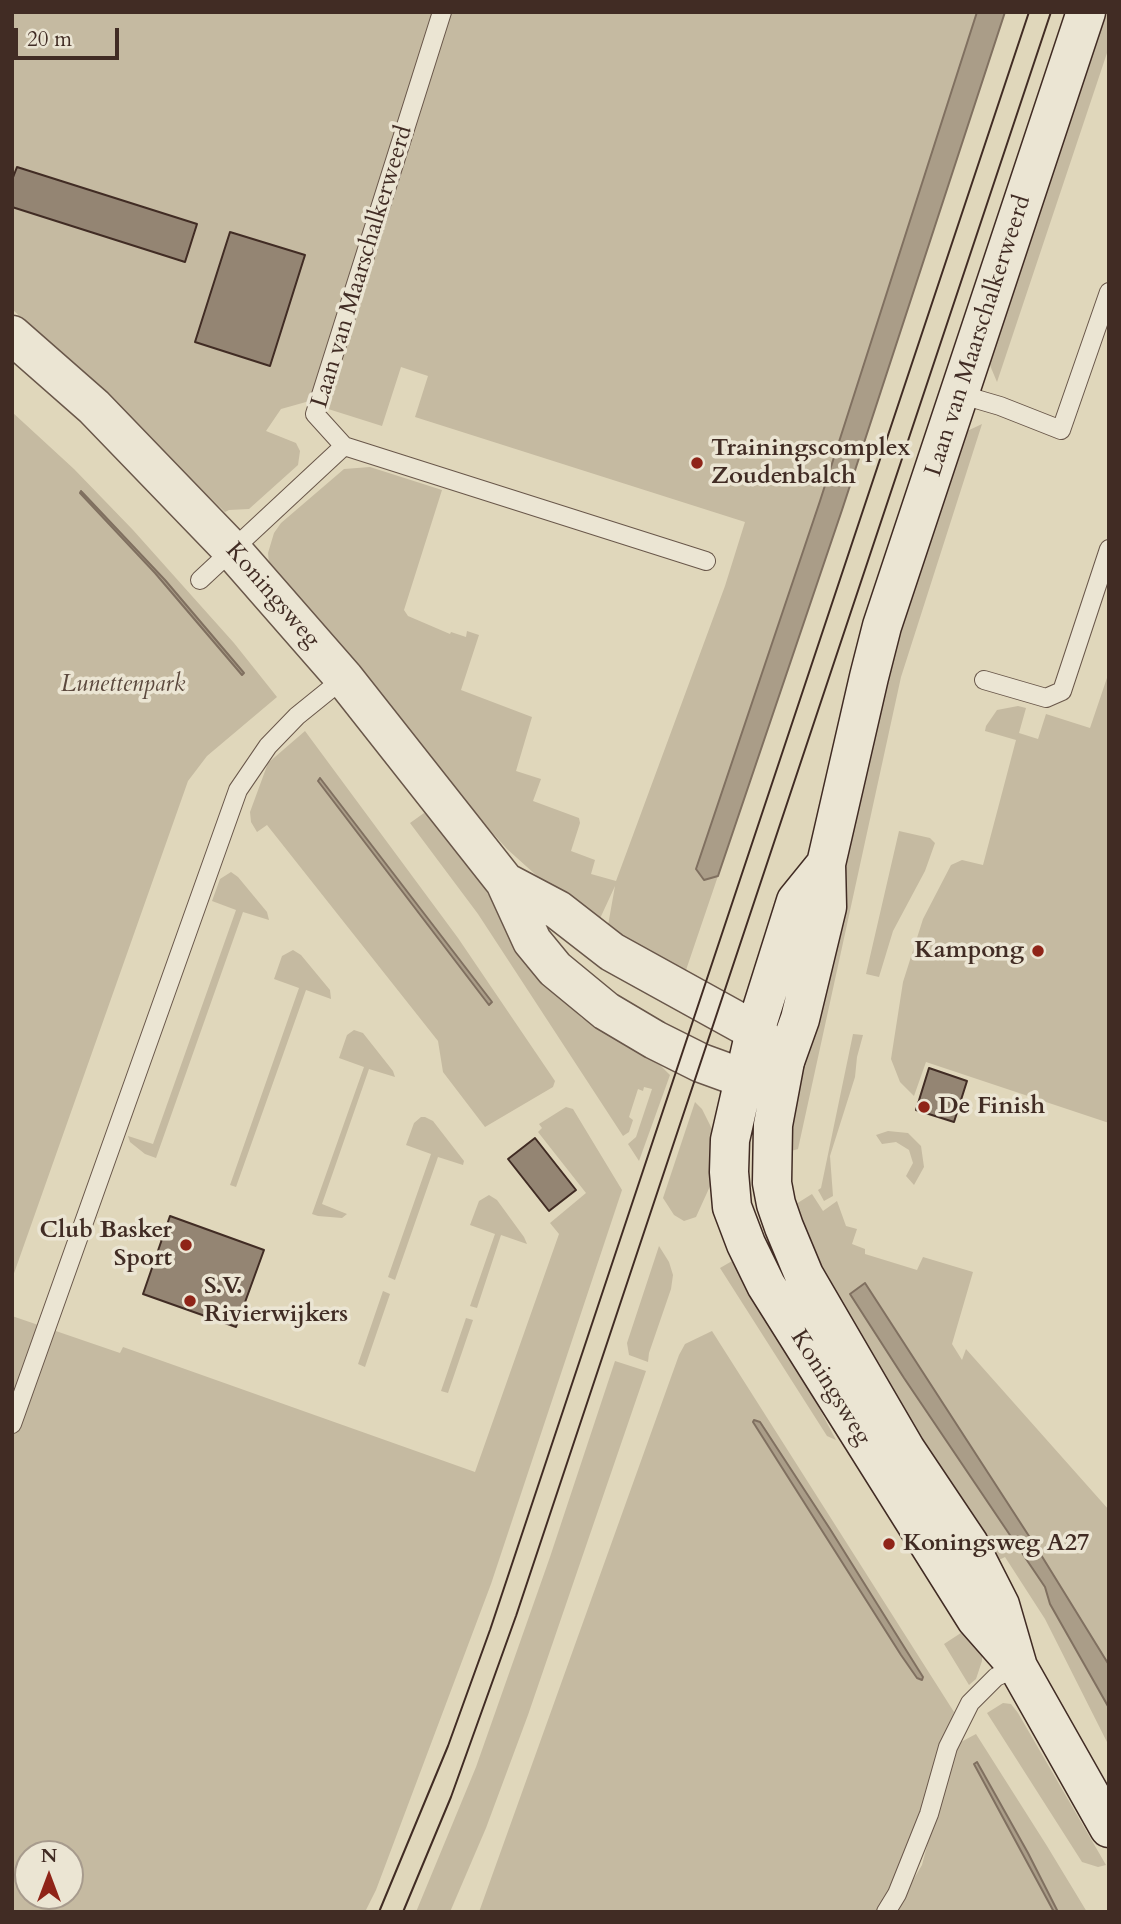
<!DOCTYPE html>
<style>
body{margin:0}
#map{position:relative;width:1121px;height:1924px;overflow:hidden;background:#e0d7bb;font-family:Cardo,serif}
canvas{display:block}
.frame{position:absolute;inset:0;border:14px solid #412c24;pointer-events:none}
.north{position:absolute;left:14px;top:1840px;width:70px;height:70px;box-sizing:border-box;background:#ebe5d3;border:2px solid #a79b8d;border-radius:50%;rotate:0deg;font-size:19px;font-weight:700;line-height:28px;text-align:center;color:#412c24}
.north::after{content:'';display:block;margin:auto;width:24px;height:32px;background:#8f2418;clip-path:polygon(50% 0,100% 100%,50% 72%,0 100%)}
.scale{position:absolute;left:14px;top:28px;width:105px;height:32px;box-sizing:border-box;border:4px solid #412c24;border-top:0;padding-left:9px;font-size:21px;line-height:24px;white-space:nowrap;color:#412c24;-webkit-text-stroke:5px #ebe5d3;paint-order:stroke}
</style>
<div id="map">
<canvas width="1121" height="1924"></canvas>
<div class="frame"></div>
<div class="north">N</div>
<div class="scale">20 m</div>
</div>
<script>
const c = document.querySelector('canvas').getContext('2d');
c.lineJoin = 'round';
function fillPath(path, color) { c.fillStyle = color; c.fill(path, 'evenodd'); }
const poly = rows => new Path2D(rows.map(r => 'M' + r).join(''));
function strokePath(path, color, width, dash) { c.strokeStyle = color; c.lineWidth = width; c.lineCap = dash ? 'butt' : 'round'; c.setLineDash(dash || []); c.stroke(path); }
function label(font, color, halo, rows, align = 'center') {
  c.font = font + ' Cardo,serif'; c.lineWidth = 7; c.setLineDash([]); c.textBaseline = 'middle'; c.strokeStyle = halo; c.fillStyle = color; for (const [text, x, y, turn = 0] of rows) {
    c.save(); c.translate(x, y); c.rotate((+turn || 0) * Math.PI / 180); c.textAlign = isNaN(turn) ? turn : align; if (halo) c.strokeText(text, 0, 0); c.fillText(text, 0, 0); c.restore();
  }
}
const green = poly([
 [12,12,977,12,820,501,696,869,704,880,718,876,685,973,607,931,615,886,597,925,566,902,507,849,472,810,269,564,268,553,274,533,281,523,344,469,370,467,442,490,404,610,408,616,450,634,451,632,466,637,467,631,479,635,461,690,532,717,516,771,541,779,533,801,579,818,580,823,571,851,595,860,591,874,616,881,725,586,745,522,415,417,428,376,401,367,382,426,306,402,281,409,266,431,296,443,300,451,298,465,249,509,229,510,225,512,12,309],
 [1104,12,1109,12,1109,47,997,382,989,363],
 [12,412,74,469,133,530,234,643,277,697,207,756,188,781,12,1279],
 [982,424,901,677,798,1149,791,1151,789,1128,884,684,965,432],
 [1109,672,1109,1123,926,1062,914,1096,900,1082,891,1059,903,982,923,919,951,865,962,860,983,865,1016,740,985,731,986,726,997,710,1018,706,1026,708,1019,733,1038,739,1046,714,1090,728],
 [305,731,458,938,555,1081,553,1087,485,1127,443,1072,438,1041,267,825,257,832,251,822,250,812,268,763],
 [424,813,429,814,480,881,538,976,582,1018,661,1066,670,1075,639,1161,628,1144,636,1137,652,1089,644,1087,643,1091,638,1089,629,1117,633,1120,629,1132,623,1136,478,914,410,823],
 [899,831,930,838,935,843,925,871,893,931,879,977,866,974],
 [231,872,238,877,267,912,269,920,243,912,156,1158,145,1154,130,1142,128,1136,153,1144,236,910,212,901,220,879],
 [293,950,301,955,330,990,331,999,306,990,236,1187,230,1185,299,988,274,979,282,956],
 [354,1030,363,1033,393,1071,395,1077,369,1069,322,1204,347,1214,342,1218,318,1216,312,1214,364,1067,339,1058,347,1035],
 [853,1034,863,1035,857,1057,855,1077,830,1156,833,1196,824,1201,818,1190,821,1188],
 [695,1102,702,1109,712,1129,716,1173,696,1217,684,1221,674,1215,663,1198],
 [566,1107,573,1109,622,1190,491,1584,376,1890,365,1912,12,1912,12,1316,120,1353,123,1347,475,1472,559,1234,550,1223,586,1193,538,1132,542,1128,539,1124],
 [28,1854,70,1854,70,1896,28,1896],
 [421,1117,425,1117,433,1121,464,1161,463,1165,438,1157,395,1280,388,1277,431,1154,406,1145,414,1123],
 [888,1131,908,1133,921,1146,924,1167,914,1185,906,1176,913,1163,909,1150,896,1142,882,1144,876,1135],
 [812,1194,823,1211,837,1201,846,1226,857,1229,852,1244,865,1249,865,1254,917,1270,923,1257,973,1272,952,1344,962,1360,966,1349,1109,1510,1109,1665,1038,1550,866,1284,850,1294,904,1378,1045,1587,1050,1604,1109,1708,1109,1746,1045,1619,1005,1557,997,1561,936,1468,810,1252,796,1204],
 [489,1195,497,1200,524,1237,527,1244,501,1235,477,1308,470,1306,495,1234,470,1225,479,1201],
 [659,1246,669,1262,673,1275,671,1289,649,1353,648,1362,629,1355,627,1343],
 [739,1257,836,1440,827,1436,720,1268],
 [383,1291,390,1294,365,1367,358,1364],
 [466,1318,473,1320,448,1393,441,1391],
 [712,1331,954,1712,919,1819,884,1900,875,1912,479,1912,679,1355,685,1344],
 [754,1420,760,1422,923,1676,917,1678,901,1655,753,1423],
 [615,1361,646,1371,528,1715,486,1828,450,1912,416,1912,476,1767,550,1557],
 [970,1627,982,1649,982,1661,976,1679,969,1685,944,1644],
 [1003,1703,1011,1704,1018,1713,1106,1865,1098,1867,1082,1862,987,1713],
 [976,1734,1047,1846,1087,1912,1058,1912,1028,1853,975,1763,1054,1912,894,1912,922,1865,949,1761,959,1743]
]);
const water = poly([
 [977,12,1005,12,842,510,718,876,704,880,696,869,820,501,977,12],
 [81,491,165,580,244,673,242,675,155,573,80,493,81,491],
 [320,778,492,1002,489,1005,318,781,320,778],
 [865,1283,1038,1550,1109,1665,1109,1708,1050,1604,1045,1587,904,1378,850,1294,865,1283],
 [754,1420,760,1422,830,1529,923,1677,922,1680,917,1678,901,1655,753,1422,754,1420],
 [977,1762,1028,1853,1058,1912,1054,1912,974,1764,977,1762]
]);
const building = poly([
 [17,167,197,224,185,262,12,207,12,180,17,167],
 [230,232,305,255,270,366,195,342,230,232],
 [929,1068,967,1081,954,1122,916,1110,929,1068],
 [535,1138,576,1190,549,1211,508,1159,535,1138],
 [170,1216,264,1250,236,1327,143,1294,170,1216]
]);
const service = poly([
 [959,394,1000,406,1061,430,1109,292],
 [344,446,706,561],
 [200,580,344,446,315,414,442,12],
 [984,680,1046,698,1062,691,1109,549],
 [12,1424,238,790,268,746,297,716,344,678],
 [886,1912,897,1894,929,1814,948,1747,970,1703,996,1677,1018,1667]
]);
const tertiary = poly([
 [12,335,94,407,233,551,344,678,505,882,532,941,555,969,606,1011,655,1040,701,1063,745,1079,785,1061,755,1031,612,952,558,910,505,882]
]);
const secondary = poly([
 [1086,12,882,626,869,677,826,864,827,907,800,1019,785,1061,773,1125,772,1183,776,1204,784,1227,804,1275,906,1450,969,1544,1000,1605,1018,1667,1109,1828],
 [826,864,796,901,755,1031,730,1140,729,1172,732,1207,746,1244,766,1285,976,1619,1012,1660]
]);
const tram = poly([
 [379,1912,448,1746,490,1630,1029,12],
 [403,1912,451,1797,516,1616,1051,12]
]);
const markers = [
 [697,463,7,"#8f2418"],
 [1038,951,7,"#8f2418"],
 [924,1107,7,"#8f2418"],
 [186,1245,7,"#8f2418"],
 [190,1301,7,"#8f2418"],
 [889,1544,7,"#8f2418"]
];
const streetNames = [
 ["Laan van Maarschalkerweerd",363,267,-73],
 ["Laan van Maarschalkerweerd",979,336,-72],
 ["Koningsweg",272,596,49],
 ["Koningsweg",830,1388,58]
];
const poiNames = [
 ["Trainingscomplex",711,449],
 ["Zoudenbalch",711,477],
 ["Kampong",1024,951,"right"],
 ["De Finish",938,1107],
 ["Club Basker",172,1231,"right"],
 ["Sport",172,1259,"right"],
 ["S.V.",204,1287],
 ["Rivierwijkers",204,1315],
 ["Koningsweg A27",903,1544]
];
const parkNames = [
 ["Lunettenpark",123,685]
];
fillPath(green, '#c5baa1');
fillPath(water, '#aa9d88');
strokePath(water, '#807060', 2);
fillPath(building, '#948573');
strokePath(building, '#412c24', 2);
strokePath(service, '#69574a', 20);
strokePath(tertiary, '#69574a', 41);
strokePath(secondary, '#412c24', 41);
strokePath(service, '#ebe5d3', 18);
strokePath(tertiary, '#ebe5d3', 38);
strokePath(secondary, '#ebe5d3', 38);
strokePath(tram, '#412c24', 2);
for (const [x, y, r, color] of markers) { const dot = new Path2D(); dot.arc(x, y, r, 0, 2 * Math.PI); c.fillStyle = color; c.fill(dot); strokePath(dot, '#ebe5d3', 2.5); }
label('24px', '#412c24', '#ebe5d3', streetNames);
label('bold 24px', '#412c24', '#ebe5d3', poiNames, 'left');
label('italic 24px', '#5b483d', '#ebe5d3', parkNames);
</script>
